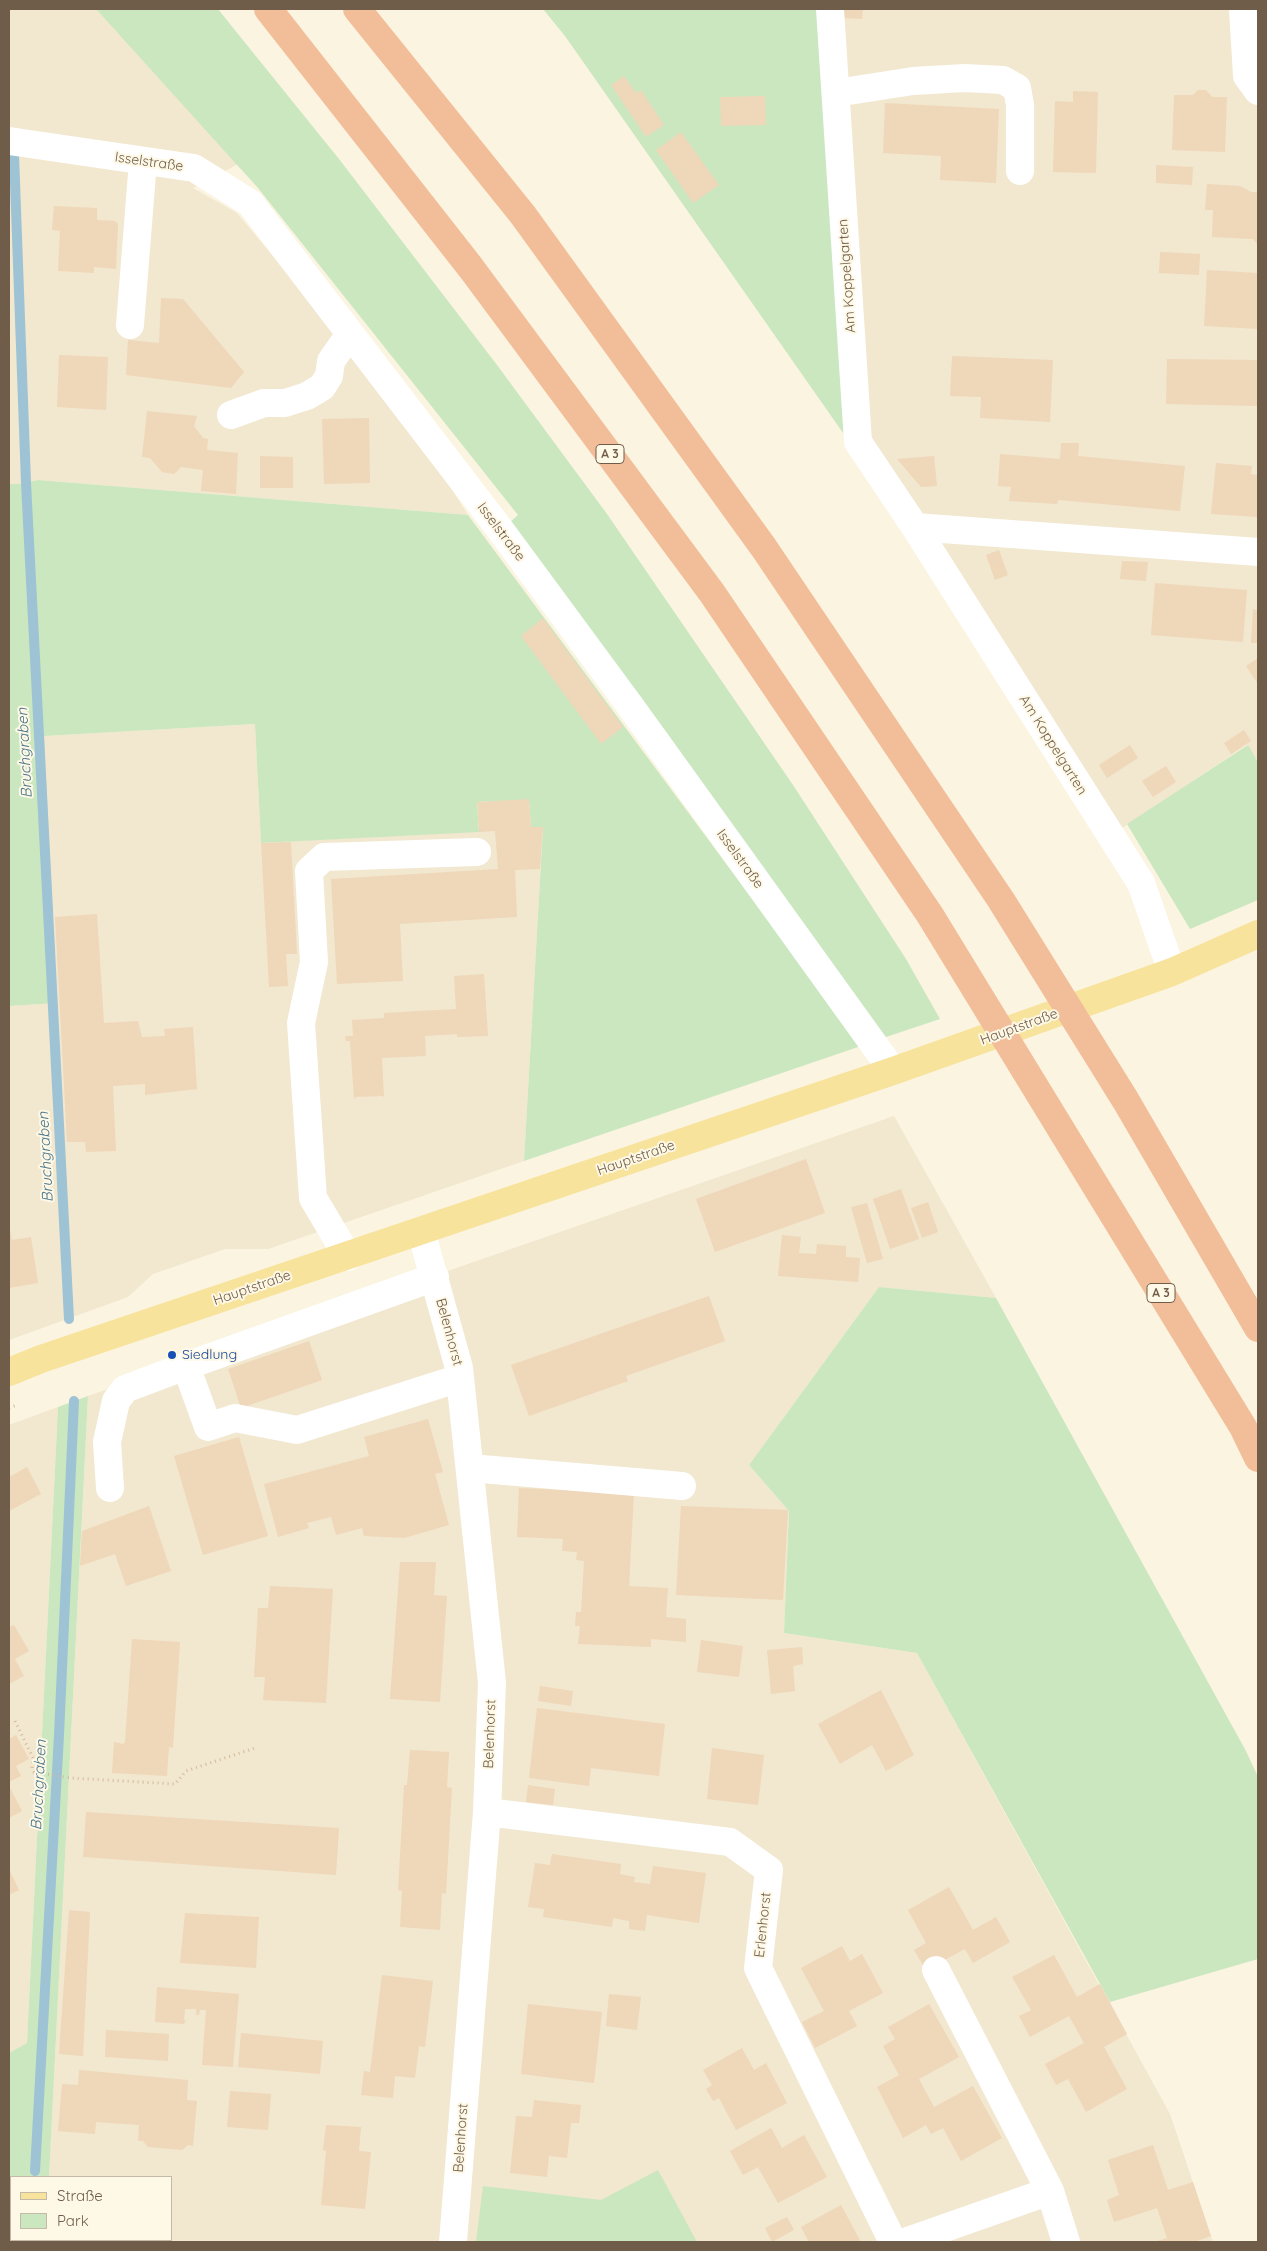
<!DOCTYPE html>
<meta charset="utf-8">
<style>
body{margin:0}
#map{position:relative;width:1267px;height:2251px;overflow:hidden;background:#fbf4e0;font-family:Quicksand,sans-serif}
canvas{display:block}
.frame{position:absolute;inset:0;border:10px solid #705d49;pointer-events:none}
.legend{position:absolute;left:10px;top:2176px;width:162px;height:65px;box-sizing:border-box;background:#fef8e6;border:1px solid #c5baa7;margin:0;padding:6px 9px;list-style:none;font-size:15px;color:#705d49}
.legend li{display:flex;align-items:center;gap:10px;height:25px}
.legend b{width:25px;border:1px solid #c5baa7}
</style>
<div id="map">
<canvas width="1267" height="2251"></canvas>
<div class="frame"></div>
<ul class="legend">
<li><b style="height:6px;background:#f7e39b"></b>Straße</li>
<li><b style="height:14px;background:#cae7c0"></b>Park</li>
</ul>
</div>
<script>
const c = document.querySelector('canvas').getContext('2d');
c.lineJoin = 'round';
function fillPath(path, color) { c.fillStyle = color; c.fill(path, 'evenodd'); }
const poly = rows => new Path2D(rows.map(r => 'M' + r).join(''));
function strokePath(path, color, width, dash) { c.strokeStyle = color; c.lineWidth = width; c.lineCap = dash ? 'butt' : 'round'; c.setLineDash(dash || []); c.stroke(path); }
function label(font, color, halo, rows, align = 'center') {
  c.font = font + ' Quicksand,sans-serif'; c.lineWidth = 4; c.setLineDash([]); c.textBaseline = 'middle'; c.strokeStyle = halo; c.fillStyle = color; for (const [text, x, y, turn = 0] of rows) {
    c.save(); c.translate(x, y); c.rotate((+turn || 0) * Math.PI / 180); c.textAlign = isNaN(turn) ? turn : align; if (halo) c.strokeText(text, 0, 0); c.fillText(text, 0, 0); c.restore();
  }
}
const residential = poly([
 [9,9,96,9,238,164,193,188,237,213,401,409,468,515,38,480,19,484,9,484],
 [822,9,1258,9,1258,762,1247,745,1104,840,848,440],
 [255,724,261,843,543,827,524,1161,268,1249,225,1249,153,1274,128,1297,9,1340,9,1006,57,1003,43,736],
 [894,1116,996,1298,879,1287,749,1465,789,1511,784,1633,917,1653,1170,2114,1213,2242,35,2242,36,2240,171,2240,171,2177,49,2177,88,1396],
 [58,1407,27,2043,9,2053,9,1425]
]);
const green = poly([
 [96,9,218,9,234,29,339,159,497,365,607,514,793,785,906,959,940,1019,883,1038,666,732,509,523,518,515,258,188],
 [543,9,822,9,848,440,565,36],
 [38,480,468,515,861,1046,524,1161,543,827,531,827,529,800,477,802,479,832,261,843,255,724,44,736,57,1003,9,1006,9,484,19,484],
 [1248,745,1258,762,1258,900,1190,929,1127,824],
 [879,1287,996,1298,1246,1751,1258,1777,1258,1959,1110,2002,917,1653,784,1633,789,1511,749,1465],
 [88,1396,49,2177,11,2177,11,2183,9,2182,9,2053,27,2043,58,1407],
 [658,2170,697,2242,476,2242,483,2186,601,2200]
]);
const stream = poly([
 [14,155,26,483,69,1319],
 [35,2171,59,1735,74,1401]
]);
const building = poly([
 [844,9,863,9,862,19,844,18],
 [624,76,636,93,641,90,664,125,646,137,611,85],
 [1198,90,1206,90,1212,97,1227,97,1225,152,1172,150,1174,95,1193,95],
 [1073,91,1098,92,1096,173,1053,172,1055,101,1073,102],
 [765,96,766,125,721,126,720,97],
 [885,103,999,109,996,183,940,180,941,156,883,153],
 [681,132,719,185,693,203,656,150],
 [1156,165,1193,167,1192,185,1156,183],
 [1207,184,1240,186,1251,192,1258,192,1258,245,1253,239,1212,237,1213,210,1205,210],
 [54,206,97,208,97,220,115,221,118,224,116,269,94,267,94,273,58,271,60,231,52,230],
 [1160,252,1200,254,1199,275,1159,273],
 [1207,270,1258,273,1258,329,1204,326],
 [161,298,183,299,244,372,231,388,126,375,128,340,159,343],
 [59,355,108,357,106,410,57,407],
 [952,356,1053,360,1050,422,980,418,981,397,950,396],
 [1167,359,1258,360,1258,406,1166,404],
 [147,411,197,416,194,426,203,438,208,439,207,450,238,453,236,494,201,491,203,470,181,467,174,474,162,472,150,458,142,457],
 [369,418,370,483,324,484,322,419],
 [1061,443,1079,443,1078,456,1185,466,1180,511,1058,500,1057,504,1009,501,1011,487,998,486,1000,454,1060,459],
 [260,456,293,457,293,488,260,488],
 [934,456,937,486,921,487,897,459],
 [1216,463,1252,466,1251,474,1258,475,1258,517,1211,514],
 [999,550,1008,575,995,580,986,555],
 [1122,561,1148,562,1146,581,1120,579],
 [1155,583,1247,590,1243,642,1151,635],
 [1253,609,1258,610,1258,643,1251,643],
 [543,618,623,727,601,744,521,636],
 [1258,658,1258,684,1246,666],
 [1244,730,1251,741,1231,754,1224,743],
 [1130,745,1138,758,1107,778,1099,765],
 [1166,766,1176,782,1153,797,1142,781],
 [529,799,531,827,543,827,540,869,515,870,517,917,400,924,403,981,337,984,331,879,498,869,495,831,479,832,477,802],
 [291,842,297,954,286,954,288,986,269,987,261,843],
 [97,914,104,1023,138,1021,142,1037,165,1036,164,1029,193,1027,197,1089,145,1095,145,1084,113,1086,116,1151,86,1152,85,1142,67,1142,55,917],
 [484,974,488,1036,457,1037,457,1034,425,1036,426,1056,382,1058,384,1097,382,1096,356,1097,354,1099,350,1041,346,1041,345,1036,353,1036,352,1020,384,1018,384,1013,456,1009,454,976],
 [806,1159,825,1213,715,1252,696,1199],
 [901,1189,919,1239,890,1249,873,1199],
 [928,1202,938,1232,922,1238,911,1208],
 [867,1203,883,1259,867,1263,851,1207],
 [9,1226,12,1240,31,1237,38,1283,9,1288],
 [782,1235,801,1237,799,1253,816,1254,817,1244,846,1246,846,1257,860,1258,858,1282,778,1276],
 [709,1296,725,1341,626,1376,628,1381,529,1416,511,1365],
 [309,1341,322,1380,241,1408,228,1369],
 [428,1419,443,1472,435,1474,449,1525,404,1538,364,1536,362,1528,336,1535,331,1517,307,1523,309,1528,278,1537,264,1484,369,1456,364,1437],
 [239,1437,268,1536,203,1555,174,1456],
 [27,1467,41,1494,9,1511,9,1477],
 [519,1488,634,1493,629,1586,668,1588,666,1617,686,1619,686,1642,651,1639,651,1647,578,1644,580,1626,575,1626,576,1612,581,1612,584,1561,576,1560,577,1552,562,1551,563,1539,517,1537],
 [149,1506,171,1571,126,1586,115,1554,80,1566,82,1531],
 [681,1506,788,1510,783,1600,676,1595],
 [400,1562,436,1562,434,1595,447,1596,440,1702,390,1699],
 [270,1586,333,1589,326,1703,263,1700,265,1677,254,1677,258,1608,268,1608],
 [14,1625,29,1651,15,1659,24,1676,9,1684,9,1627],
 [132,1639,180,1642,173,1748,169,1747,167,1776,112,1773,114,1742,123,1744,125,1742],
 [701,1640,743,1646,739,1677,697,1672],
 [802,1647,803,1664,793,1666,795,1691,771,1694,767,1650],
 [540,1686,573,1691,571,1706,538,1701],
 [881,1690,914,1755,886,1771,872,1745,840,1764,818,1724],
 [537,1708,665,1724,659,1776,591,1768,589,1786,529,1778],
 [16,1735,29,1759,16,1766,21,1776,9,1782,9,1739],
 [712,1748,764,1755,758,1805,707,1799],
 [410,1750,449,1752,447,1787,452,1788,446,1894,442,1893,440,1930,400,1927,402,1891,398,1890,404,1785,407,1785],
 [528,1785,555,1789,553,1805,526,1802],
 [9,1786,22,1811,9,1818],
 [86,1812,339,1828,336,1875,83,1857],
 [552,1854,621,1864,620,1874,635,1877,634,1882,650,1884,653,1866,706,1873,699,1923,647,1915,645,1931,629,1929,629,1921,613,1918,612,1927,543,1917,544,1909,528,1907,535,1863,550,1865],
 [9,1869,19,1890,9,1895],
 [949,1887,973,1930,996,1917,1010,1942,973,1963,965,1949,926,1970,914,1950,926,1943,908,1910],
 [69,1910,90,1912,83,2056,59,2054],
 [185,1913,259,1917,256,1968,180,1963],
 [842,1946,850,1961,862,1954,883,1993,849,2011,857,2026,815,2048,802,2022,824,2011,801,1968],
 [1054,1955,1077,1997,1100,1984,1127,2034,1104,2047,1127,2089,1086,2112,1068,2079,1056,2085,1045,2064,1084,2043,1069,2016,1030,2037,1019,2016,1031,2010,1012,1977],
 [382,1975,433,1981,425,2047,419,2046,415,2078,395,2076,393,2098,361,2095,364,2071,370,2072],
 [157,1987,239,1994,233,2067,202,2065,206,2010,200,2010,199,2015,196,2015,196,2009,185,2009,184,2020,186,2020,184,2024,155,2022],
 [609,1994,641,1997,637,2030,606,2026],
 [528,2004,602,2012,594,2083,521,2074],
 [929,2004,959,2057,919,2079,934,2107,973,2086,1002,2138,961,2161,943,2128,931,2134,926,2125,903,2138,877,2087,899,2075,883,2046,895,2039,888,2027],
 [106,2030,169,2034,168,2061,105,2057],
 [241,2033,323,2041,320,2074,238,2067],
 [742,2048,754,2070,766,2063,787,2103,736,2130,719,2098,713,2101,706,2089,712,2085,703,2070],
 [79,2070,188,2080,187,2100,197,2101,193,2146,188,2145,182,2150,148,2147,143,2141,138,2141,139,2125,96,2122,95,2134,58,2131,62,2084,78,2085],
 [230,2091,271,2094,268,2130,227,2127],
 [534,2100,581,2105,579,2123,571,2123,567,2158,549,2156,547,2177,510,2173,516,2116,532,2117],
 [326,2125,361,2127,359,2151,371,2152,365,2209,321,2205,326,2151,323,2150],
 [771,2128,782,2148,804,2135,827,2177,778,2203,758,2167,743,2175,730,2151],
 [1153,2145,1168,2190,1193,2182,1211,2236,1194,2242,1154,2242,1167,2238,1157,2208,1114,2222,1107,2200,1119,2195,1108,2160],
 [841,2205,861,2242,809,2242,801,2227],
 [787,2217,794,2230,772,2242,765,2228]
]);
const path = poly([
 [9,1408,17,1405],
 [15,1721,33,1758,32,1769,34,1772,71,1778,175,1784,186,1771,255,1748]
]);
const minor = poly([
 [830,9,858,442,915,527,1141,883,1172,972],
 [1243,9,1247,76,1258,91],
 [836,93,913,81,965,78,1003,80,1017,88,1020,105,1020,171],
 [9,141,194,168,250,203,499,528,631,707,893,1071],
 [130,325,143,161],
 [231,415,264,403,285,403,307,396,322,387,329,376,331,361,350,334],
 [915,527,1258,552],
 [421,1231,459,1368,492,1683,487,1812,453,2242],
 [348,1257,313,1198,301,1023,314,962,309,871,324,857,477,852],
 [186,1366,435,1277],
 [470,1468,682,1486],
 [110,1488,107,1442,116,1401,125,1389,186,1366,208,1427,235,1418,297,1430,460,1378],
 [487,1812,730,1842,769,1870,758,1968,893,2242],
 [936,1970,1050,2191],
 [905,2242,1050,2191,1066,2242]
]);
const major = poly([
 [9,1372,41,1359,893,1071,1172,972,1258,934]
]);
const highway = poly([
 [268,9,471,268,712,593,930,915,1243,1427,1258,1458],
 [357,9,523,215,764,548,1001,900,1126,1101,1258,1328]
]);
const markers = [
 [172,1355,5,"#1a4fb4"]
];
const shields = [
 [610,454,28],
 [1161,1293,28]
];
const shieldNames = [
 ["A 3",610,454],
 ["A 3",1161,1293]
];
const streetNames = [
 ["Isselstraße",149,162,8],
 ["Am Koppelgarten",847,276,-94],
 ["Isselstraße",501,532,53],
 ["Am Koppelgarten",1053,745,58],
 ["Isselstraße",740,859,54],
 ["Hauptstraße",1019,1027,-20],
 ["Hauptstraße",636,1158,-19],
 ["Hauptstraße",252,1288,-19],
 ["Belenhorst",449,1332,75],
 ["Belenhorst",490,1734,-88],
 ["Erlenhorst",763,1925,-84],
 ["Belenhorst",461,2138,-86]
];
const transitNames = [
 ["Siedlung",182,1355]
];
const waterNames = [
 ["Bruchgraben",25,753,-93],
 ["Bruchgraben",46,1157,-93],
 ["Bruchgraben",39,1785,-87]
];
fillPath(residential, '#f2e7cf');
fillPath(green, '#cae7c0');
strokePath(stream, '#9dc3d4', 10);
fillPath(building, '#efd7b9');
strokePath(path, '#d3ba9d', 3, [1, 4]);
strokePath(minor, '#fff', 28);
strokePath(major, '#f7e39b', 28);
strokePath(highway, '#f2be9a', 28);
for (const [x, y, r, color] of markers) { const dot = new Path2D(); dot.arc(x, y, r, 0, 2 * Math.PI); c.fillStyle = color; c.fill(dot); strokePath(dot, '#fef8e6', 2); }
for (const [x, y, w] of shields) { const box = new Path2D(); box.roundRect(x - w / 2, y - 9.5, w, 19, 4); c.fillStyle = '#fef8e6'; c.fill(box); strokePath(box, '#705d49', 1); }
label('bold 12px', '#705d49', null, shieldNames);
label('14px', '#705d49', '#fef8e6', streetNames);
label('14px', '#164399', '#fef8e6', transitNames, 'left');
label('italic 15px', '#47748a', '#fef8e6', waterNames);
</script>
